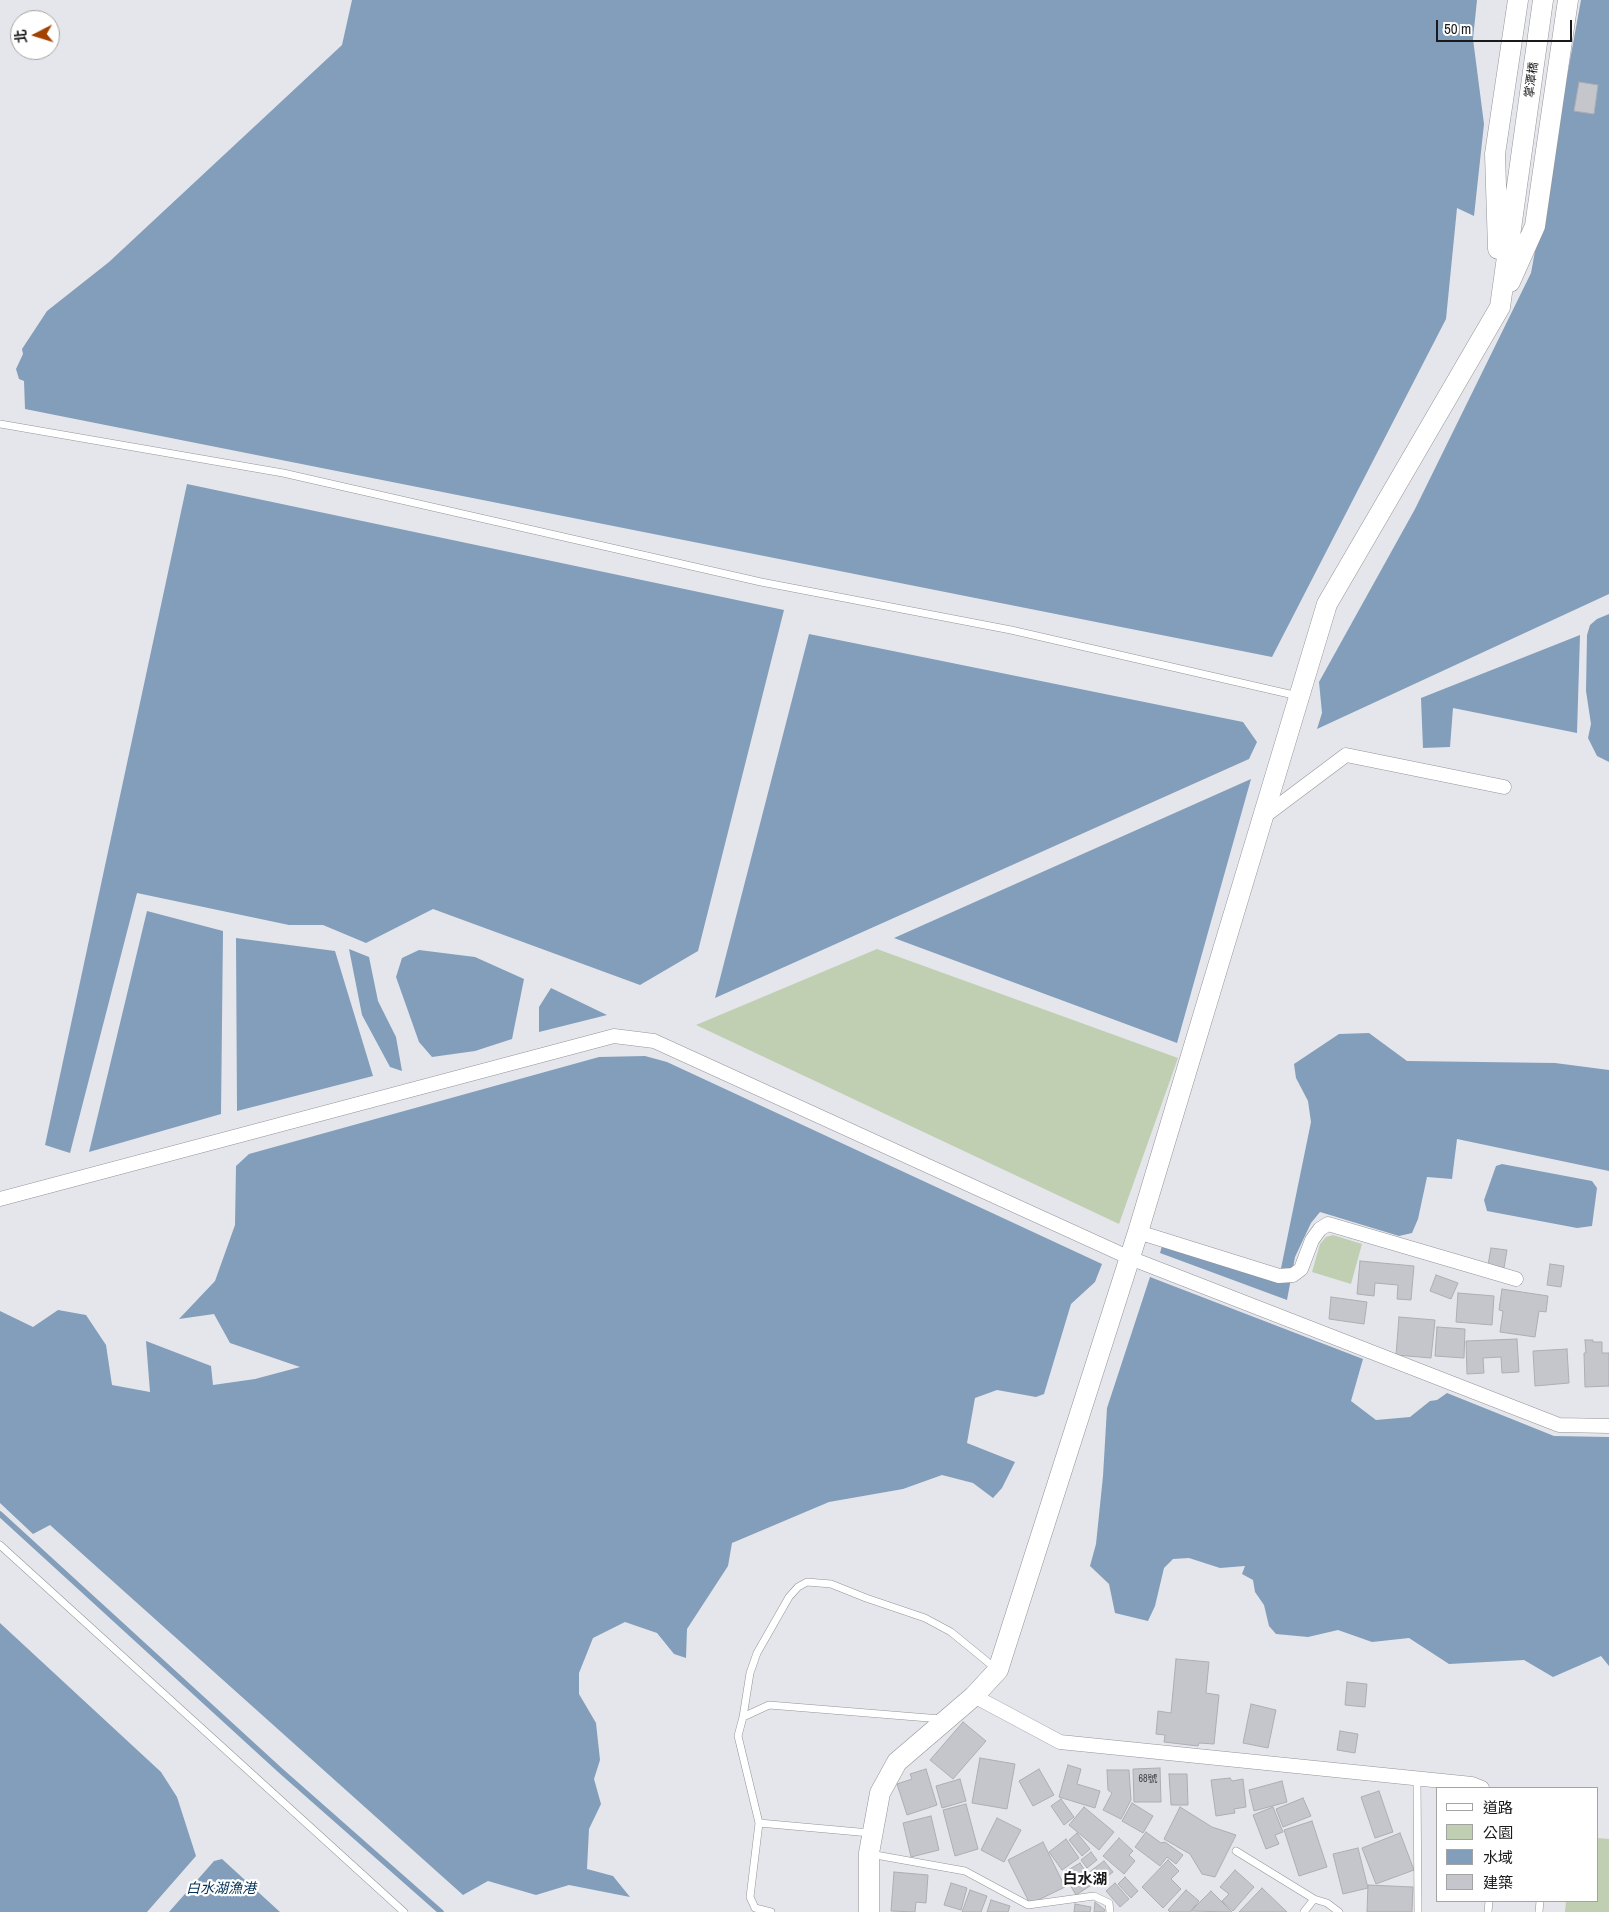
<!DOCTYPE html>
<meta charset="utf-8">
<style>
body{margin:0}
#map{position:relative;width:1609px;height:1912px;overflow:hidden;background:#e5e6eb;font-family:"Archivo Narrow","Noto Sans TC",sans-serif}
canvas{display:block}
.legend{position:absolute;left:1436px;top:1787px;width:162px;height:115px;box-sizing:border-box;background:#fff;border:1px solid #a3a3a4;margin:0;padding:6px 9px;list-style:none;font-size:15px;color:#1a1a1c}
.legend li{display:flex;align-items:center;gap:10px;height:25px}
.legend b{width:25px;border:1px solid #a3a3a4}
.north{position:absolute;left:10px;top:10px;width:50px;height:50px;box-sizing:border-box;background:#fff;border:1px solid #a3a3a4;border-radius:50%;rotate:265deg;font-size:14px;font-weight:700;line-height:20px;text-align:center;color:#1a1a1c}
.north::after{content:'';display:block;margin:auto;width:18px;height:22px;background:#a34100;clip-path:polygon(50% 0,100% 100%,50% 72%,0 100%)}
.scale{position:absolute;left:1436px;top:20px;width:136px;height:22px;box-sizing:border-box;border:2px solid #1a1a1c;border-top:0;padding-left:6px;font-size:15px;line-height:18px;white-space:nowrap;color:#1a1a1c;-webkit-text-stroke:4px #fff;paint-order:stroke}
</style>
<div id="map">
<canvas width="1609" height="1912"></canvas>
<ul class="legend">
<li><b style="height:6px;background:#fff"></b>道路</li>
<li><b style="height:14px;background:#c0cfb2"></b>公園</li>
<li><b style="height:14px;background:#829ebb"></b>水域</li>
<li><b style="height:14px;background:#c5c6cb"></b>建築</li>
</ul>
<div class="north">北</div>
<div class="scale">50 m</div>
</div>
<script>
const c = document.querySelector('canvas').getContext('2d');
c.lineJoin = 'round';
function fillPath(path, color) { c.fillStyle = color; c.fill(path, 'evenodd'); }
const poly = rows => new Path2D(rows.map(r => 'M' + r).join(''));
function strokePath(path, color, width, dash) { c.strokeStyle = color; c.lineWidth = width; c.lineCap = dash ? 'butt' : 'round'; c.setLineDash(dash || []); c.stroke(path); }
function label(font, color, halo, rows, align = 'center') {
  c.font = font + ' "Archivo Narrow","Noto Sans TC",sans-serif'; c.lineWidth = 4.5; c.setLineDash([]); c.textBaseline = 'middle'; c.strokeStyle = halo; c.fillStyle = color; for (const [text, x, y, turn = 0] of rows) {
    c.save(); c.translate(x, y); c.rotate((+turn || 0) * Math.PI / 180); c.textAlign = isNaN(turn) ? turn : align; if (halo) c.strokeText(text, 0, 0); c.fillText(text, 0, 0); c.restore();
  }
}
const green = poly([
 [877,949,1178,1058,1119,1224,696,1025],
 [1333,1235,1362,1244,1351,1284,1312,1272,1320,1244,1326,1237],
 [1598,1838,1609,1839,1609,1912,1565,1912,1566,1901,1598,1901]
]);
const water = poly([
 [352,0,1477,0,1473,39,1484,124,1474,216,1457,208,1446,319,1272,657,25,409,24,381,19,379,16,369,23,354,22,349,47,311,109,262,342,45],
 [1581,0,1609,0,1609,594,1317,729,1322,713,1319,682,1415,509,1531,273],
 [187,484,784,610,698,951,640,985,433,909,366,943,323,925,289,925,137,893,70,1153,45,1145],
 [1609,614,1609,762,1597,756,1588,738,1591,724,1586,691,1587,635,1590,625,1597,619],
 [809,634,1243,722,1257,742,1249,759,715,998],
 [1580,635,1577,733,1453,708,1450,747,1423,748,1421,698],
 [1251,779,1177,1043,894,938],
 [147,911,223,931,221,1114,89,1152],
 [236,938,335,951,373,1076,237,1111],
 [349,949,369,957,378,1001,396,1037,402,1071,390,1067,362,1015],
 [419,950,475,957,524,979,512,1039,475,1051,432,1057,419,1042,396,977,402,958],
 [551,988,607,1015,539,1032,539,1007],
 [1369,1033,1407,1061,1555,1063,1609,1070,1609,1171,1457,1139,1452,1179,1427,1177,1418,1219,1412,1233,1399,1236,1320,1212,1311,1223,1295,1257,1287,1300,1160,1253,1162,1246,1278,1283,1311,1122,1308,1101,1296,1078,1294,1064,1339,1034],
 [645,1056,667,1062,1102,1264,1095,1282,1071,1304,1044,1394,1036,1397,997,1390,975,1398,967,1443,1015,1462,1002,1488,993,1498,973,1483,942,1475,903,1489,829,1502,732,1543,728,1566,687,1629,686,1658,674,1654,657,1633,625,1622,593,1638,579,1673,579,1694,596,1723,600,1760,594,1779,601,1804,589,1829,587,1869,613,1876,630,1897,569,1885,536,1895,488,1881,463,1895,50,1525,33,1534,0,1503,0,1311,33,1327,58,1310,86,1315,106,1345,112,1385,150,1392,146,1341,211,1366,213,1385,255,1379,300,1367,230,1343,214,1314,179,1319,215,1281,235,1225,236,1166,249,1154,599,1057],
 [1502,1164,1592,1181,1597,1188,1592,1226,1577,1228,1487,1211,1484,1200,1496,1166],
 [1150,1277,1363,1359,1351,1401,1376,1420,1410,1417,1430,1401,1437,1400,1447,1393,1554,1436,1609,1437,1609,1666,1601,1656,1553,1677,1524,1660,1449,1664,1409,1638,1372,1642,1338,1630,1308,1637,1276,1634,1269,1626,1264,1605,1255,1592,1253,1580,1242,1574,1245,1566,1220,1568,1189,1558,1173,1559,1164,1568,1155,1606,1148,1621,1115,1613,1109,1584,1090,1566,1096,1544,1103,1476,1107,1408],
 [0,1623,161,1772,177,1797,196,1856,147,1912,0,1912],
 [222,1859,280,1912,169,1912,214,1861]
]);
const stream = poly([
 [0,1514,281,1771,441,1912]
]);
const building = poly([
 [1579,82,1598,85,1594,114,1574,111,1579,82],
 [1491,1248,1507,1250,1504,1268,1488,1265,1491,1248],
 [1360,1261,1414,1266,1411,1300,1397,1299,1398,1285,1375,1283,1374,1296,1357,1294,1360,1261],
 [1550,1264,1564,1266,1561,1287,1547,1285,1550,1264],
 [1436,1275,1458,1283,1451,1299,1430,1291,1436,1275],
 [1502,1289,1548,1296,1546,1312,1539,1311,1535,1337,1500,1332,1503,1311,1499,1310,1502,1289],
 [1458,1293,1494,1296,1492,1325,1456,1322,1458,1293],
 [1331,1297,1367,1302,1364,1324,1329,1319,1331,1297],
 [1399,1317,1435,1320,1431,1358,1396,1355,1399,1317],
 [1437,1327,1465,1329,1464,1358,1435,1356,1437,1327],
 [1517,1339,1519,1372,1502,1373,1501,1357,1483,1358,1484,1373,1467,1374,1466,1341,1517,1339],
 [1585,1340,1593,1340,1593,1342,1602,1342,1602,1353,1609,1353,1609,1386,1585,1387,1584,1353,1586,1353,1585,1340],
 [1567,1349,1569,1383,1535,1386,1533,1351,1567,1349],
 [1176,1659,1209,1662,1206,1693,1219,1695,1214,1744,1199,1743,1198,1746,1164,1742,1165,1735,1156,1734,1158,1711,1171,1713,1176,1659],
 [1347,1682,1367,1684,1365,1707,1345,1705,1347,1682],
 [1251,1704,1276,1710,1268,1748,1243,1743,1251,1704],
 [963,1722,986,1741,953,1779,930,1760,963,1722],
 [1340,1731,1358,1734,1355,1753,1337,1750,1340,1731],
 [980,1758,1015,1764,1007,1809,972,1803,980,1758],
 [1068,1765,1081,1769,1077,1784,1100,1791,1095,1808,1059,1797,1068,1765],
 [1160,1768,1161,1802,1134,1802,1133,1769,1160,1768],
 [926,1769,937,1805,907,1815,897,1784,912,1779,910,1774,926,1769],
 [1039,1769,1054,1795,1033,1806,1019,1781,1039,1769],
 [1107,1770,1129,1770,1131,1800,1121,1819,1103,1810,1112,1793,1108,1790,1107,1770],
 [1169,1774,1187,1774,1188,1805,1171,1805,1169,1774],
 [1230,1778,1232,1781,1243,1779,1246,1807,1234,1809,1235,1813,1216,1816,1211,1780,1230,1778],
 [960,1779,966,1801,942,1808,936,1786,960,1779],
 [1282,1781,1287,1802,1254,1811,1249,1790,1282,1781],
 [1379,1791,1393,1832,1375,1838,1361,1797,1379,1791],
 [1303,1798,1311,1816,1283,1827,1276,1809,1303,1798],
 [1061,1799,1074,1817,1064,1825,1051,1806,1061,1799],
 [1132,1803,1153,1816,1143,1833,1122,1821,1132,1803],
 [966,1804,978,1849,955,1856,943,1810,966,1804],
 [1084,1807,1114,1832,1099,1850,1069,1825,1084,1807],
 [1180,1807,1212,1827,1236,1835,1215,1877,1202,1874,1190,1854,1164,1839,1180,1807],
 [1273,1807,1283,1832,1275,1835,1279,1844,1266,1849,1253,1815,1273,1807],
 [931,1816,939,1850,911,1857,903,1823,931,1816],
 [997,1818,1021,1830,1004,1862,981,1850,997,1818],
 [1312,1821,1327,1867,1299,1876,1284,1830,1312,1821],
 [1146,1832,1161,1843,1165,1842,1183,1855,1176,1864,1167,1857,1160,1866,1135,1847,1146,1832],
 [1077,1833,1090,1849,1082,1856,1069,1840,1077,1833],
 [1400,1833,1414,1870,1376,1884,1362,1848,1400,1833],
 [1119,1838,1133,1851,1129,1855,1135,1861,1124,1874,1103,1856,1119,1838],
 [1066,1839,1079,1858,1062,1870,1049,1852,1066,1839],
 [1043,1842,1065,1887,1030,1904,1008,1860,1043,1842],
 [1358,1848,1368,1888,1343,1894,1333,1854,1358,1848],
 [1091,1852,1097,1860,1087,1868,1081,1860,1091,1852],
 [1168,1860,1179,1871,1171,1879,1181,1889,1163,1908,1142,1887,1168,1860],
 [1104,1861,1113,1872,1096,1885,1088,1873,1104,1861],
 [1080,1863,1093,1884,1076,1895,1063,1873,1080,1863],
 [1235,1870,1254,1887,1233,1911,1222,1901,1229,1894,1220,1887,1235,1870],
 [894,1872,928,1875,926,1903,916,1902,915,1912,891,1911,894,1872],
 [1125,1877,1138,1891,1131,1898,1118,1884,1125,1877],
 [951,1883,967,1888,961,1910,944,1905,951,1883],
 [1115,1883,1129,1899,1120,1907,1106,1891,1115,1883],
 [1368,1885,1413,1887,1412,1912,1367,1912,1368,1885],
 [1262,1888,1287,1912,1239,1912,1262,1888],
 [970,1890,987,1896,981,1912,962,1912,970,1890],
 [1186,1890,1199,1901,1190,1912,1170,1912,1168,1910,1186,1890],
 [1211,1891,1232,1912,1191,1911,1211,1891],
 [991,1900,1010,1906,1008,1912,987,1912,991,1900],
 [1095,1902,1105,1910,1104,1912,1094,1912,1095,1902],
 [1075,1904,1091,1907,1090,1912,1074,1912,1075,1904]
]);
const lane = poly([
 [0,424,283,473,761,582,1011,630,1298,696],
 [0,1545,404,1912],
 [743,1717,750,1673,757,1653,789,1597,798,1587,807,1582,831,1584,866,1598,925,1618,951,1632,995,1668],
 [1417,1778,1418,1912],
 [759,1823,750,1897,755,1908,771,1912],
 [870,1833,759,1823,738,1736,743,1717,769,1705,941,1719],
 [1236,1851,1314,1899],
 [870,1854,965,1871,1028,1905,1094,1896,1109,1903,1110,1912],
 [1304,1912,1314,1899,1327,1903,1339,1912],
 [1488,1912,1489,1901],
 [1539,1912,1540,1901]
]);
const street = poly([
 [1262,818,1346,755,1504,787],
 [0,1199,614,1036,654,1041,1130,1258,1559,1425,1609,1426],
 [1138,1232,1279,1276,1293,1275,1301,1269,1312,1240,1320,1229,1328,1224,1516,1279],
 [974,1696,1060,1742,1472,1784,1482,1788]
]);
const secondary = poly([
 [1498,249,1495,154,1518,0],
 [1510,282,1535,226,1568,0],
 [869,1912,869,1853,880,1793,897,1762,974,1696,998,1670,1138,1232,1327,604,1500,307,1543,0]
]);
const numberNames = [
 ["68號",1148,1779]
];
const streetNames = [
 ["掌潭橋",1532,80,-82]
];
const waterNames = [
 ["白水湖漁港",221,1889]
];
const quarterNames = [
 ["白水湖",1085,1880]
];
fillPath(green, '#c0cfb2');
fillPath(water, '#829ebb');
strokePath(stream, '#829ebb', 5.5);
fillPath(building, '#c5c6cb');
strokePath(building, '#adaeb3', 1);
strokePath(lane, '#939498', 8);
strokePath(street, '#939498', 15);
strokePath(secondary, '#939498', 21);
strokePath(lane, '#fff', 7);
strokePath(street, '#fff', 14);
strokePath(secondary, '#fff', 20);
label('10px', '#454548', null, numberNames);
label('12px', '#1a1a1c', '#fff', streetNames);
label('italic 14px', '#023056', '#fff', waterNames);
label('bold 15px', '#1a1a1c', '#fff', quarterNames);
</script>
